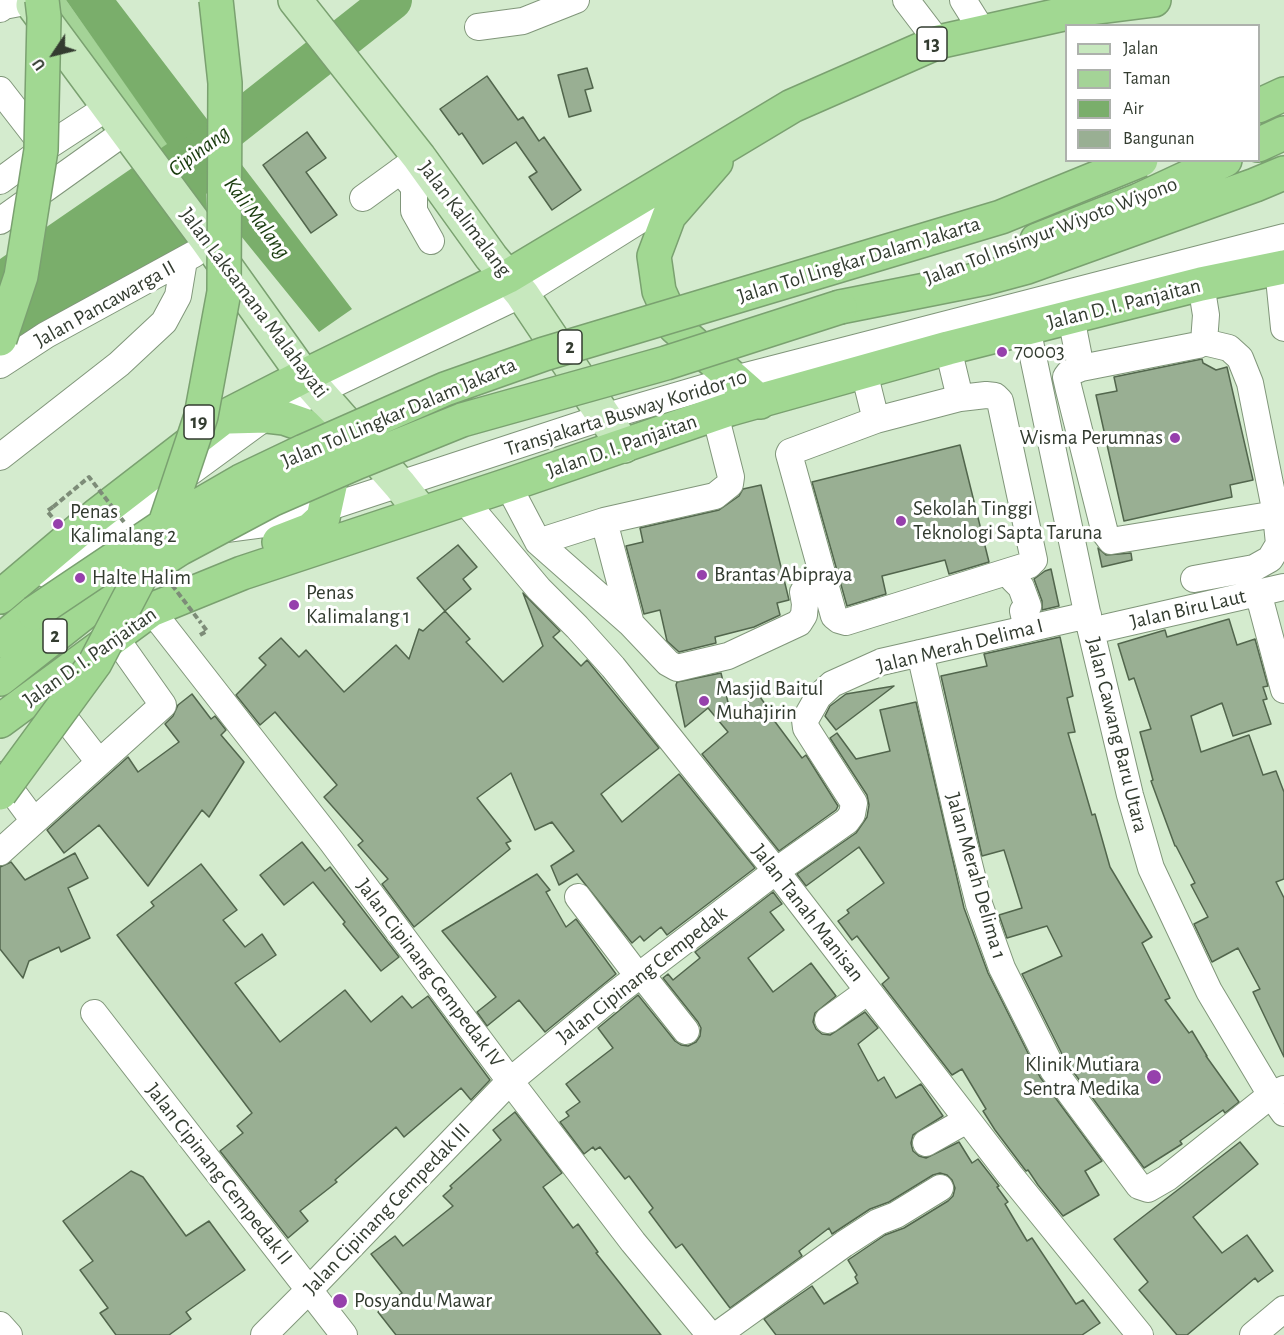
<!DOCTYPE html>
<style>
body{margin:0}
#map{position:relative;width:1284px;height:1335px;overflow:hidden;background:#d4ebce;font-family:"Alegreya Sans",sans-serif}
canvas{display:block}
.legend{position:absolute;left:1065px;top:24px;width:195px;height:138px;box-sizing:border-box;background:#fff;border:2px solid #adb1ac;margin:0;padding:8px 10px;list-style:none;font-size:18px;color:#333c30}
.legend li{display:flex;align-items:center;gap:12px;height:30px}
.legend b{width:30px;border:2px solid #adb1ac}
.north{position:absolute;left:24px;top:24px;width:60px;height:60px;-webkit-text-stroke:4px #fff;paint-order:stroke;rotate:235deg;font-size:16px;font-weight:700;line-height:24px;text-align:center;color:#333c30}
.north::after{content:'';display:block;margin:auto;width:21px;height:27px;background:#333c30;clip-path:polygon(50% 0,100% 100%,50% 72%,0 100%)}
</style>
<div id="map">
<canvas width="1284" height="1335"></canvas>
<ul class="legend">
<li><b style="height:8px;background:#c7e8be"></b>Jalan</li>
<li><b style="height:16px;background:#a4d397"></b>Taman</li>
<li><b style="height:16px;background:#7aae6b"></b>Air</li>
<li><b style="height:16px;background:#99af93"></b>Bangunan</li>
</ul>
<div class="north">U</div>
</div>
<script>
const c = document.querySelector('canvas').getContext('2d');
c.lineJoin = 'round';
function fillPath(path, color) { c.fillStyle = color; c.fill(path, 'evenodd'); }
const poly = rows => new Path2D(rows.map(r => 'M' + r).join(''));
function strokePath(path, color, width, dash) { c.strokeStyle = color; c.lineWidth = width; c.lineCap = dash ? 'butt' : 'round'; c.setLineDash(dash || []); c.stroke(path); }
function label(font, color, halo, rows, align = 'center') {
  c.font = font + ' "Alegreya Sans",sans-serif'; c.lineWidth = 6; c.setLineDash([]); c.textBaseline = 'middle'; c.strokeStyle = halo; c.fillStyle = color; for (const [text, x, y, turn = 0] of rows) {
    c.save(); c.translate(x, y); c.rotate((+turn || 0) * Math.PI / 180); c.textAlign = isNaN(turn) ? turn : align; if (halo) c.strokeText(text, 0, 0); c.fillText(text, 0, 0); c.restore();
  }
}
const green = poly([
 [29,0,66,0,168,144,147,159]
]);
const water = poly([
 [66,0,116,0,352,309,319,332,206,193,208,231,0,357,0,259,167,144]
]);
const river = poly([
 [197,154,392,0]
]);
const building = poly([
 [587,68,593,88,585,90,591,111,569,117,558,75,587,68],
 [487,76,518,120,523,117,539,141,544,137,581,190,552,210,529,177,537,172,516,142,483,164,462,133,459,135,440,109,487,76],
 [307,132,326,158,306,172,337,215,311,233,263,165,307,132],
 [1202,359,1203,363,1216,370,1227,367,1253,480,1230,485,1232,497,1124,521,1096,395,1117,391,1114,377,1202,359],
 [960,445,989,562,949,574,945,560,882,576,886,594,847,606,812,482,960,445],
 [761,485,789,600,777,603,780,615,754,627,715,637,716,643,679,652,667,641,660,610,644,614,626,546,643,542,640,528,719,510,739,496,743,489,761,485],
 [458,545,477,567,463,579,471,589,445,611,417,578,458,545],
 [1098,548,1106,555,1131,553,1132,560,1102,567,1098,548],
 [1051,569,1059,606,1042,610,1042,601,1034,579,1045,571,1051,569],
 [523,593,560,631,553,637,581,666,587,660,659,748,601,794,622,822,679,774,755,868,667,935,661,927,644,941,640,936,632,943,577,874,559,885,551,866,574,851,552,822,535,830,511,773,477,798,511,841,506,843,510,849,414,927,382,884,388,879,358,845,363,841,324,797,337,785,275,712,260,725,236,695,266,665,259,658,281,638,299,657,306,650,344,692,396,645,409,659,419,629,423,631,445,611,470,639,466,642,503,682,543,646,523,593],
 [1229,619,1237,645,1255,639,1268,686,1263,687,1267,699,1263,700,1271,724,1233,736,1222,703,1191,716,1201,752,1249,735,1263,775,1276,771,1284,792,1284,879,1276,882,1284,898,1284,1057,1253,992,1260,989,1238,948,1212,962,1194,924,1208,917,1191,885,1195,883,1176,846,1175,846,1151,781,1153,780,1140,732,1151,729,1134,678,1129,680,1118,644,1165,630,1167,637,1229,619],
 [1060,637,1073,696,1067,698,1075,732,1068,733,1092,815,1095,814,1110,867,1152,937,1142,943,1170,998,1165,1000,1189,1033,1192,1031,1207,1056,1206,1056,1239,1102,1225,1113,1223,1110,1180,1141,1182,1144,1144,1168,1066,1062,1022,974,1062,956,1047,926,1007,938,999,915,1022,908,1004,850,982,856,941,676,987,666,984,654,1060,637],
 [721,673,731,715,758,694,772,714,770,715,802,758,806,755,838,806,836,810,779,851,702,754,728,732,708,708,685,727,676,685,677,682,721,673],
 [894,686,836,730,825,716,830,706,846,694,894,686],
 [192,694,211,719,215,716,226,730,221,735,244,762,209,817,202,810,148,886,99,825,64,853,47,830,128,757,138,772,179,742,165,724,173,716,178,705,192,694],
 [916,702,964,908,988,973,1040,1077,1102,1161,1085,1171,1099,1195,1063,1216,1038,1185,1028,1170,1026,1171,995,1130,983,1111,986,1109,962,1069,952,1075,882,984,889,978,857,936,852,940,838,921,849,913,847,910,884,883,859,847,806,886,797,874,856,833,867,817,869,805,867,795,830,738,837,733,856,759,890,751,880,710,916,702],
 [302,842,325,871,330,867,399,957,381,971,343,924,345,922,313,882,284,905,260,875,302,842],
 [75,853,88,878,68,888,90,938,61,952,59,947,29,961,23,978,0,949,0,867,11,862,25,880,75,853],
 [201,864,237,910,223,920,245,947,262,934,276,955,235,983,280,1042,345,990,371,1022,402,996,412,1008,428,996,490,1080,471,1100,461,1088,404,1137,396,1127,335,1180,337,1182,300,1211,308,1221,288,1238,220,1151,243,1133,237,1126,252,1113,117,935,154,906,151,902,201,864],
 [537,874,550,890,546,892,566,927,576,919,616,974,545,1032,519,1000,487,1026,477,1012,496,997,442,931,537,874],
 [773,892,782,904,770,912,784,930,748,958,773,992,811,963,836,996,815,1013,813,1022,816,1029,822,1034,830,1035,865,1012,878,1028,858,1044,878,1081,884,1077,896,1098,921,1084,943,1116,913,1135,911,1143,913,1151,919,1156,926,1158,959,1142,972,1163,978,1159,999,1186,997,1187,1008,1202,1005,1204,1027,1241,1032,1238,1076,1304,1083,1300,1100,1323,1082,1335,776,1335,764,1319,812,1286,824,1304,858,1283,855,1277,857,1275,848,1260,885,1235,904,1228,948,1201,953,1196,955,1188,952,1180,947,1175,940,1173,933,1175,889,1202,870,1209,832,1234,829,1228,799,1251,802,1256,730,1308,682,1244,676,1248,649,1212,653,1208,629,1176,625,1179,600,1147,595,1150,593,1147,584,1154,560,1122,569,1116,566,1112,580,1102,566,1084,613,1048,598,1028,638,995,675,1041,681,1045,688,1046,696,1042,700,1036,701,1028,698,1022,663,978,668,974,673,980,700,958,695,952,773,892],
 [515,1112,562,1173,543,1187,573,1228,578,1224,598,1252,596,1253,661,1335,396,1335,378,1312,402,1293,371,1254,395,1236,403,1246,453,1206,443,1196,452,1188,450,1186,501,1140,493,1130,515,1112],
 [1240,1142,1258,1164,1193,1217,1222,1253,1247,1235,1273,1271,1258,1282,1255,1278,1187,1335,1177,1335,1139,1290,1148,1282,1114,1239,1240,1142],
 [131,1171,143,1177,186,1236,209,1221,245,1270,186,1312,191,1319,169,1335,116,1335,100,1313,108,1308,80,1270,93,1261,63,1221,131,1171]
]);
const path = poly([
 [52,517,47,511,53,507],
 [200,635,207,631,201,623]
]);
const minor = poly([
 [906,0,938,42],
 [963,0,983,32],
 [0,9,4,6,30,1],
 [478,27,523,21,576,0],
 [0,90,45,148],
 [400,171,414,187,414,211,431,241],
 [0,181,45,148,108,107],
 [363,198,414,161],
 [0,221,126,131],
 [1278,268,1284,328],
 [1201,284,1206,315,1204,342],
 [1071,317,1081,368],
 [1027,328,1091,631,1130,795,1151,868,1209,991,1271,1095,1284,1113],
 [948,348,960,398],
 [0,365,46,335,194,254],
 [864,372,876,420],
 [986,395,995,396,1000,401,1034,560,1029,565,846,622,839,620,834,616,789,454,790,452,876,420,960,398,986,395],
 [0,457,119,364,164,322,178,296,184,260],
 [508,485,538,542,604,521,715,496,730,484,731,477,715,414],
 [464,500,539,589,577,627,613,667,776,871,1010,1175,1140,1335],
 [604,521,631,624],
 [226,529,287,521,604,417,734,379,1284,237],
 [538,542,631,624,668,663,677,668,728,656,799,623,804,615,805,604,803,592],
 [1010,571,1013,579,1021,587,1028,606,1023,611,1027,629],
 [46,574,81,552,267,416,522,294,648,215,680,187],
 [1194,579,1254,568,1270,559,1279,544,1276,514,1250,383,1240,358,1229,348,1204,342,1198,345,1081,368,1069,373,1066,377,1069,390,1105,533,1111,541,1276,514],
 [1258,592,1284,690],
 [151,610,332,842,510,1081,633,1242,710,1335],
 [1091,631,1284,587],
 [920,653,962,836,979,904,1002,968,1053,1070,1139,1186,1148,1189,1167,1178,1271,1095,1284,1089],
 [50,699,99,762],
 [0,775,34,821],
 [0,852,163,705,115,637],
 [578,897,638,976],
 [641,974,686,1031],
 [94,1013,344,1335],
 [828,1020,868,991],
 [926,1143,967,1120],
 [0,1325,9,1335],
 [264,1335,309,1290,510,1081,615,994,776,871,847,821,852,814,854,803,806,728,805,720,818,697,832,684,881,662,1088,615],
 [717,1335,844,1244,878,1222,896,1215,940,1188],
 [1253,1335,1284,1309]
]);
const major = poly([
 [295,0,419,157,491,257,522,294,624,446],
 [33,5,207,240,304,376,400,485,422,513]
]);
const highway = poly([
 [1258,106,1284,94],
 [1258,145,1284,133],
 [716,162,669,216,654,256,659,291,675,327,760,402],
 [1037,240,1139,200,1225,160],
 [840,307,986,278,1027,267,1255,185,1284,173],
 [229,417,267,416,284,418,304,425,322,443,332,477,323,518,310,530,279,542],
 [0,597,97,515,224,417,304,376,507,277,792,106,938,42,1091,8,1154,0],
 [0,641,34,613],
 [0,679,109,593],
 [0,721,151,610,242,573,508,485,730,409,948,348,1201,284,1284,267]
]);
const pathBridge = poly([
 [53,507,89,477,124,522],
 [172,585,201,623]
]);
const highwayBridge = poly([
 [0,339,21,276,41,150,44,17,42,0],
 [143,572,179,549,271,500,358,462,462,420,666,363,840,307],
 [34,613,165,525,241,481,304,451,445,389,544,354,1001,217,1141,160],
 [0,793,95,663,160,539,201,416,224,292,225,83,216,0]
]);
const markers = [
 [1002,352,6,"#9640ac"],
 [1175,438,6,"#9640ac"],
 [901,521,6,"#9640ac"],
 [58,524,6,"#9640ac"],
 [702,575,6,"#9640ac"],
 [80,578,6,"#9640ac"],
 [294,605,6,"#9640ac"],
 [704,701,6,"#9640ac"],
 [1154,1077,8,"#9640ac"],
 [340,1301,8,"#9640ac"]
];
const shields = [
 [932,44,30],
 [570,347,24],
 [199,422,30],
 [55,636,24]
];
const shieldNames = [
 ["13",932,44],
 ["2",570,347],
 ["19",199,422],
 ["2",55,636]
];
const streetNames = [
 ["Jalan Kalimalang",465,219,53],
 ["Jalan Tol Insinyur Wiyoto Wiyono",1051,231,-21],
 ["Jalan Tol Lingkar Dalam Jakarta",859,260,-17],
 ["Jalan Laksamana Malahayati",254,303,53],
 ["Jalan Pancawarga II",105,304,-29],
 ["Jalan D. I. Panjaitan",1124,304,-14],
 ["Jalan Tol Lingkar Dalam Jakarta",399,413,-23],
 ["Transjakarta Busway Koridor 10",626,413,-17],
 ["Jalan D. I. Panjaitan",622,446,-19],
 ["Jalan Biru Laut",1188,609,-13],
 ["Jalan Merah Delima I",960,646,-14],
 ["Jalan D. I. Panjaitan",90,657,-35],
 ["Jalan Cawang Baru Utara",1117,735,76],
 ["Jalan Merah Delima 1",976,876,74],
 ["Jalan Tanah Manisan",808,913,52],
 ["Jalan Cipinang Cempedak IV",430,973,53],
 ["Jalan Cipinang Cempedak",642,975,-38],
 ["Jalan Cipinang Cempedak II",219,1174,52],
 ["Jalan Cipinang Cempedak III",387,1209,-46]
];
const poiNames = [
 ["70003",1014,352],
 ["Wisma Perumnas",1163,438,"right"],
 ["Sekolah Tinggi",913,509],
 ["Teknologi Sapta Taruna",913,533],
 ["Penas",70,512],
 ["Kalimalang 2",70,536],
 ["Brantas Abipraya",714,575],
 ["Halte Halim",92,578],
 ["Penas",306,593],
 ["Kalimalang 1",306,617],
 ["Masjid Baitul",716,689],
 ["Muhajirin",716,713],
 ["Klinik Mutiara",1140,1065,"right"],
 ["Sentra Medika",1140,1089,"right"],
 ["Posyandu Mawar",354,1301]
];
const waterNames = [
 ["Cipinang",199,151,-37],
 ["Kali Malang",257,218,53]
];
fillPath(green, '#a4d397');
fillPath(water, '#7aae6b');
strokePath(river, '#7aae6b', 40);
fillPath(building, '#99af93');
strokePath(building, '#52664d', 1.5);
strokePath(minor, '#80967a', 28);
strokePath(major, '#7aa170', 36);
strokePath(highway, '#7aa170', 36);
strokePath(path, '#7d8c78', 4, [6, 3]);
strokePath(minor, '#fff', 26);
strokePath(major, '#c7e8be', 33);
strokePath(highway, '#a1d892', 33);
strokePath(highwayBridge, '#7aa170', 36, []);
strokePath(pathBridge, '#7d8c78', 4, [6, 3]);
strokePath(highwayBridge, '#a1d892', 33);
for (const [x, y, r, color] of markers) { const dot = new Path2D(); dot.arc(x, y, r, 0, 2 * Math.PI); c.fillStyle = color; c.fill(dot); strokePath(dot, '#fff', 2); }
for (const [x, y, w] of shields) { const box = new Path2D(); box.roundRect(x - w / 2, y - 17, w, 34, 4.5); c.fillStyle = '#fff'; c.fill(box); strokePath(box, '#333c30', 1.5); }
label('bold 20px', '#333c30', null, shieldNames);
label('21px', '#333c30', '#fff', streetNames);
label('21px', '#333c30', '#fff', poiNames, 'left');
label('italic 22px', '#173a0c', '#fff', waterNames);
</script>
